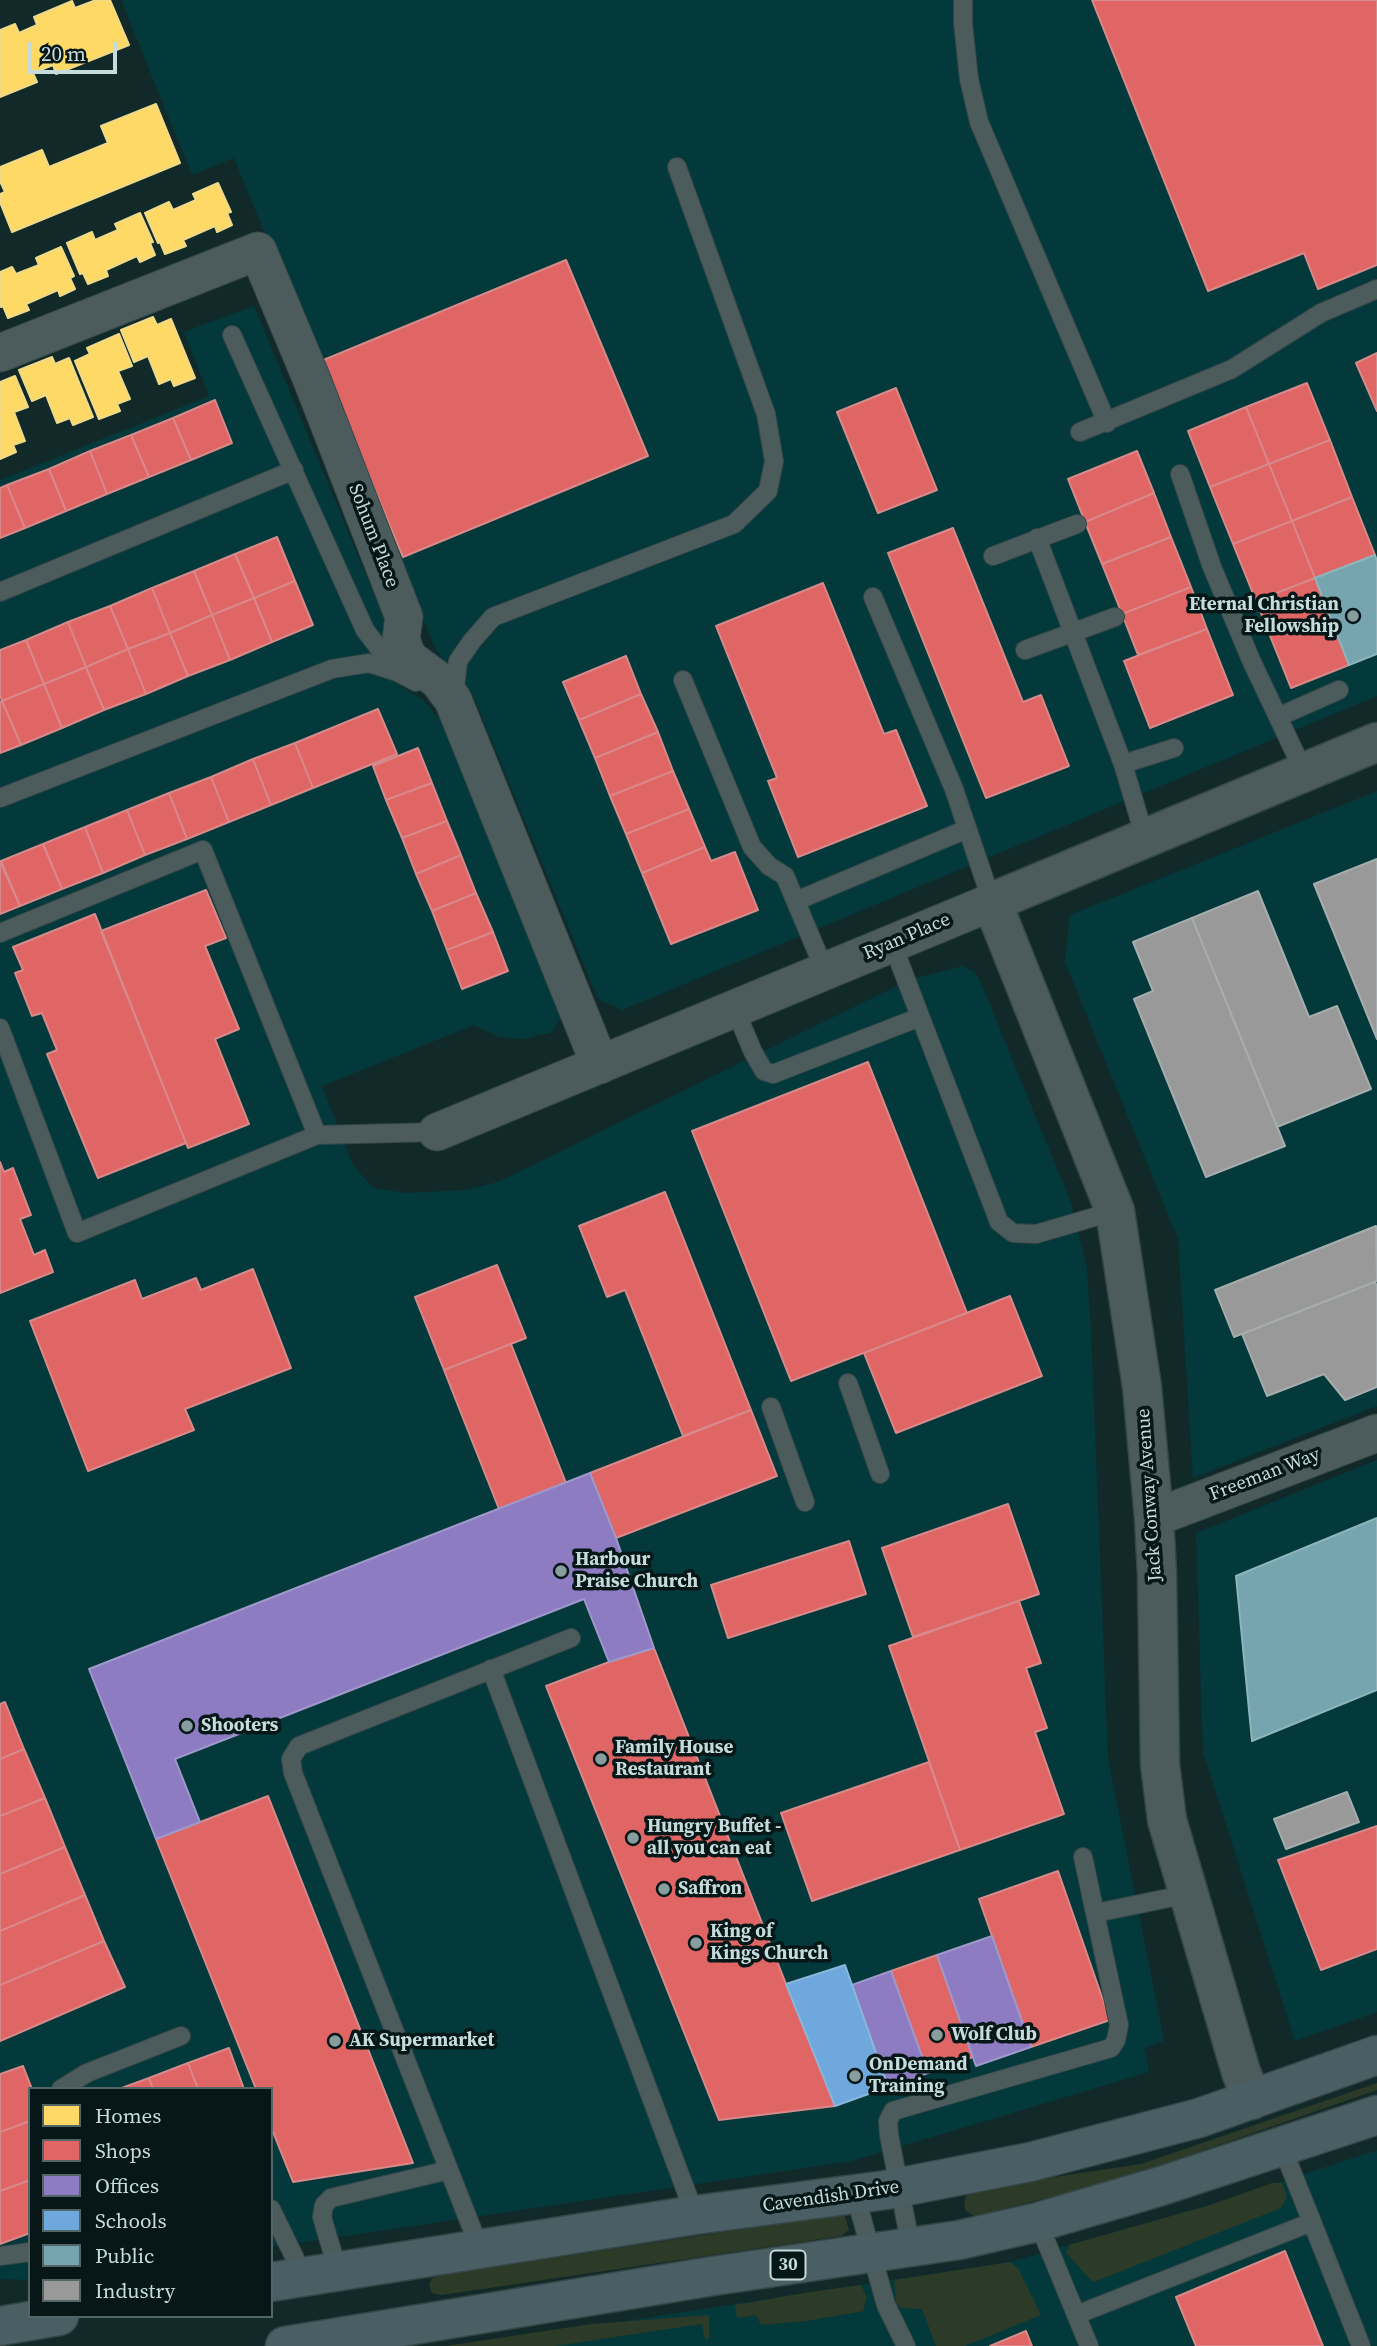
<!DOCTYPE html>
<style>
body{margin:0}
#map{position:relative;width:1377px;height:2346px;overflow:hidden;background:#12292a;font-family:"Source Serif 4",serif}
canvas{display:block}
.legend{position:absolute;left:28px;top:2087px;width:245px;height:231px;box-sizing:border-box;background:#071718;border:2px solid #536566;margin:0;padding:9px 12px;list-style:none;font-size:21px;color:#c6dbdc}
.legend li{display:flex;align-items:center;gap:14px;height:35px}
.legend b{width:35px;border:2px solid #536566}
.scale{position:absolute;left:28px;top:42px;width:89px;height:32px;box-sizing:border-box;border:4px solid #c6dbdc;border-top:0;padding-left:9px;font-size:21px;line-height:24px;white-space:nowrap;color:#c6dbdc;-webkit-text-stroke:5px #071718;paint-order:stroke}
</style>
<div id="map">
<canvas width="1377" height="2346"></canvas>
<ul class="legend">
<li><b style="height:19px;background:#ffd966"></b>Homes</li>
<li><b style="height:19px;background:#e06666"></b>Shops</li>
<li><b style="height:19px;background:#8e7cc3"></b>Offices</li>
<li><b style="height:19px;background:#6fa8dc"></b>Schools</li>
<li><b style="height:19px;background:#76a5af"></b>Public</li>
<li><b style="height:19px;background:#999"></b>Industry</li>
</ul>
<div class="scale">20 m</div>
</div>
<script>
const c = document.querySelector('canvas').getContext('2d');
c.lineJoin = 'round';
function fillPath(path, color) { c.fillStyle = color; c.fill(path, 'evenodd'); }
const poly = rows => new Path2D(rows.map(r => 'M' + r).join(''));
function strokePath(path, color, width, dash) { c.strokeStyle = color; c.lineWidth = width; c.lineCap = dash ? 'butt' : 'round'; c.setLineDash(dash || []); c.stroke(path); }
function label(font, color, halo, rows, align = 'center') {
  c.font = font + ' "Source Serif 4",serif'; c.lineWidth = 7; c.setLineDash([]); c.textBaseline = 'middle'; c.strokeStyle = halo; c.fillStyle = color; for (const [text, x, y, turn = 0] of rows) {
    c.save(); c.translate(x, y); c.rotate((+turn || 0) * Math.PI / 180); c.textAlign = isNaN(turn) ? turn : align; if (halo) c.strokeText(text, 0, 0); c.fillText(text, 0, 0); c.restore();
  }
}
const built = poly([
 [121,0,1377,0,1377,696,622,1010,598,999,475,700,435,648,234,158,192,175],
 [254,306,404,666,398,685,423,700,453,735,566,1008,552,1032,525,1039,499,1037,474,1025,322,1086,353,1165,373,1188,407,1193,465,1190,498,1182,909,980,962,966,974,971,981,983,1071,1203,1087,1269,1091,1331,1108,1758,1164,2041,1144,2048,1149,2072,852,2161,271,2247,271,2089,30,2089,30,2280,0,2279,0,480,209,396,184,332],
 [1377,791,1377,1406,1193,1478,1178,1239,1065,962,1070,915],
 [1377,1460,1377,2012,1295,2041,1203,1752,1196,1533],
 [1377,2150,1377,2346,462,2346,1010,2262,1210,2205]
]);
const green = poly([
 [1377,2083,1377,2090,1118,2180,975,2216,966,2211,964,2203,966,2196,981,2188,1141,2164],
 [1272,2183,1282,2183,1287,2197,1281,2208,1099,2280,1093,2282,1066,2253,1069,2245,1210,2205],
 [840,2214,845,2216,849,2230,841,2236,442,2295,432,2293,429,2285,432,2278,436,2276],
 [1010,2262,1018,2268,1041,2315,965,2346,936,2346,922,2309,901,2308,896,2303,894,2280],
 [861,2285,867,2297,863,2311,807,2321,761,2325,756,2315,737,2318,735,2305,810,2292],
 [709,2315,709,2338,705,2340,702,2324,555,2346,446,2346,591,2324]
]);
const homes = poly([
 [96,0,110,0,129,45,56,74,53,65,33,73,37,82,0,97,0,30,15,24,19,33,37,25,34,17,72,1,75,8,96,0],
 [156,104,180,163,12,232,0,202,0,194,5,192,0,181,0,167,42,150,49,167,108,143,101,126,156,104],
 [218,183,231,212,227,213,232,225,217,232,215,226,183,240,186,246,165,254,160,242,158,243,145,213,169,202,173,210,196,200,193,194,218,183],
 [140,213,153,242,150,243,155,255,140,262,137,256,106,270,108,276,88,284,83,273,80,274,67,243,92,232,95,240,118,230,115,224,140,213],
 [61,247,74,276,70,278,75,289,60,296,58,290,26,304,29,310,8,318,3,306,1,307,0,305,0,272,12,267,16,274,39,265,36,258,61,247],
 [153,317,157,325,171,319,195,378,174,386,171,379,159,384,148,356,134,362,121,330,153,317],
 [119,334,132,366,118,371,130,399,117,404,120,411,99,419,75,361,90,354,87,348,119,334],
 [52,357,55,364,69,358,93,417,73,425,70,418,57,423,46,395,32,401,19,370,52,357],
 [15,376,28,407,14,412,25,441,13,445,16,452,0,459,0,382,15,376]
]);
const shops = poly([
 [1092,0,1377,0,1377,265,1318,289,1304,253,1208,291,1092,0],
 [566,260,648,456,403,557,321,361,566,260],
 [1377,353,1377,411,1356,363,1377,353],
 [1307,383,1330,440,1269,464,1246,407,1307,383],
 [896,388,937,490,878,513,837,412,896,388],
 [215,400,232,443,191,460,173,418,215,400],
 [1246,407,1269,464,1210,487,1188,431,1246,407],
 [173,418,191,460,149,477,131,435,173,418],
 [131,435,149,477,107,494,90,451,131,435],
 [1330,440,1352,497,1292,521,1269,464,1330,440],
 [90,451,107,494,66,511,49,469,90,451],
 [1137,451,1154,493,1085,522,1068,479,1137,451],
 [1269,464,1292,521,1233,544,1210,487,1269,464],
 [49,469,66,511,25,528,7,485,49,469],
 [7,485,25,528,0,538,0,488,7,485],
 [1154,493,1171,537,1102,564,1085,522,1154,493],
 [1352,497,1375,555,1315,578,1292,521,1352,497],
 [1292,521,1315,578,1256,601,1233,544,1292,521],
 [953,528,1023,702,1041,695,1069,766,986,798,888,553,953,528],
 [277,537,295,581,254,598,235,554,277,537],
 [1171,537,1191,587,1122,614,1102,564,1171,537],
 [235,554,254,598,212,615,194,571,235,554],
 [194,571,212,615,170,633,152,588,194,571],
 [1315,578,1349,665,1291,688,1256,601,1315,578],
 [295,581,313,625,272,642,254,598,295,581],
 [823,583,884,734,896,730,927,806,798,857,768,781,777,778,716,626,823,583],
 [1191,587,1207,629,1138,655,1122,614,1191,587],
 [152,588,170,633,128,649,110,606,152,588],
 [254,598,272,642,230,660,212,615,254,598],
 [110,606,128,649,86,667,68,622,110,606],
 [212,615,230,660,188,676,170,633,212,615],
 [68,622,86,667,44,684,26,640,68,622],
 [1207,629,1233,695,1150,728,1124,661,1207,629],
 [170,633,188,676,146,694,128,649,170,633],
 [26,640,44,684,2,701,0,695,0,650,26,640],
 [128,649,146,694,104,710,86,667,128,649],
 [626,656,641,694,579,720,563,682,626,656],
 [86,667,104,710,62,728,44,684,86,667],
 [44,684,62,728,21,745,2,701,44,684],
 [641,694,658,732,595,758,579,720,641,694],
 [2,701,21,745,0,753,0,702,2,701],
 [378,709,397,754,313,788,295,743,378,709],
 [658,732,673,771,610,796,595,758,658,732],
 [295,743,313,788,271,805,253,759,295,743],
 [418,748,432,783,386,800,373,766,418,748],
 [253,759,271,805,229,822,211,777,253,759],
 [673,771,689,809,626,834,610,796,673,771],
 [211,777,229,822,187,839,169,793,211,777],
 [432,783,447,821,402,838,386,800,432,783],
 [169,793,187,839,145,855,127,810,169,793],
 [689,809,705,847,642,873,626,834,689,809],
 [127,810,145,855,103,873,85,827,127,810],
 [447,821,461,855,416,874,402,838,447,821],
 [85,827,103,873,62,889,43,844,85,827],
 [43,844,62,889,20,906,1,861,43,844],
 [705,847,711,861,735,852,758,910,671,944,642,873,705,847],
 [461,855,476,893,432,911,416,874,461,855],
 [0,861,20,906,0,914,0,861],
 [206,890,226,938,205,946,239,1029,215,1039,249,1124,188,1148,101,931,206,890],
 [476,893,493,932,447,950,432,911,476,893],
 [95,914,186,1143,98,1178,47,1054,57,1050,42,1013,32,1016,15,973,23,970,13,947,95,914],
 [493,932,508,971,462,989,447,950,493,932],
 [868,1062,967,1313,791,1381,692,1131,868,1062],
 [0,1162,4,1172,13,1168,31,1215,20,1219,34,1255,45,1250,53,1272,0,1293,0,1162],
 [665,1192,751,1410,683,1436,625,1290,607,1297,579,1226,665,1192],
 [497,1265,526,1338,444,1370,415,1297,497,1265],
 [253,1269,291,1368,185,1409,194,1430,88,1471,30,1321,135,1280,142,1299,196,1278,201,1290,253,1269],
 [1010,1296,1042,1376,896,1433,864,1353,1010,1296],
 [511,1344,566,1483,499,1509,444,1370,511,1344],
 [751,1410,777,1476,616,1538,590,1473,751,1410],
 [1008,1504,1039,1594,913,1637,882,1548,1008,1504],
 [849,1541,866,1594,728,1638,711,1585,849,1541],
 [1019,1601,1041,1663,1026,1668,1047,1728,1035,1732,1064,1814,960,1850,889,1646,1019,1601],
 [654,1648,786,1984,835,2106,719,2120,546,1686,609,1662,654,1648],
 [5,1702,24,1749,0,1759,0,1704,5,1702],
 [24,1749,45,1798,0,1816,0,1759,24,1749],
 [929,1762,960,1850,812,1901,781,1813,929,1762],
 [268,1796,413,2163,293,2182,271,2127,271,2089,256,2089,156,1839,268,1796],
 [45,1798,65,1847,0,1874,0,1816,45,1798],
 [1377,1826,1377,1949,1321,1970,1278,1860,1377,1826],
 [65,1847,85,1895,0,1931,0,1874,65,1847],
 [1058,1871,1110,2020,1031,2047,979,1899,1058,1871],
 [85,1895,104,1941,0,1985,0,1931,85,1895],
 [104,1941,125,1987,0,2041,0,1985,104,1941],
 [937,1955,973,2057,928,2073,891,1971,937,1955],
 [229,2048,244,2089,198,2089,188,2063,229,2048],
 [188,2063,198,2089,153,2089,149,2078,188,2063],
 [23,2066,32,2089,30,2089,30,2121,0,2132,0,2074,23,2066],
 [149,2078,153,2089,119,2089,149,2078],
 [30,2121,30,2180,0,2191,0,2132,30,2121],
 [30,2180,30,2233,0,2244,0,2191,30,2180],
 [1285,2251,1323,2346,1196,2346,1176,2297,1285,2251],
 [1026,2331,1032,2346,990,2346,1026,2331]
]);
const offices = poly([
 [590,1473,616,1538,654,1648,609,1662,584,1599,175,1759,200,1822,156,1839,89,1669,590,1473],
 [992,1936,1031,2047,976,2066,937,1955,992,1936],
 [891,1971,928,2073,888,2087,852,1985,891,1971]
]);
const schools = poly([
 [845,1965,888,2087,835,2106,786,1984,845,1965]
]);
const public = poly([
 [1375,555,1377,561,1377,654,1349,665,1315,578,1375,555],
 [1377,1518,1377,1690,1252,1741,1236,1576,1377,1518]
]);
const industry = poly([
 [1377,859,1377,1039,1314,884,1377,859],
 [1258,891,1309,1017,1337,1006,1371,1089,1277,1127,1192,918,1258,891],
 [1192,918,1285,1146,1206,1177,1134,999,1153,991,1133,942,1192,918],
 [1376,1226,1377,1281,1234,1337,1215,1290,1376,1226],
 [1375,1282,1377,1286,1377,1387,1345,1400,1324,1374,1267,1396,1242,1334,1375,1282],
 [1347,1792,1359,1822,1286,1849,1274,1819,1347,1792]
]);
const service = poly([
 [963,0,963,23,969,79,979,122,1107,423],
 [232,335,365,630,397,672],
 [1080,432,1232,369,1321,313,1377,289],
 [1180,474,1212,567,1251,660,1304,772],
 [1037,538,1123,764,1145,838],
 [993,556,1077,524],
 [0,592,294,470],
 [873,597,954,789,992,902],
 [1025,650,1115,617],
 [683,680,752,847,769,866,785,876,825,971],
 [454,698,458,661,472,641,493,617,734,524,768,491,774,461,766,414,677,167],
 [1278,717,1339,690],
 [1123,764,1174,748],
 [0,798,332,669,369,663,397,672,416,682],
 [796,901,967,829],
 [0,933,203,850,317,1135,437,1132],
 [892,943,999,1222,1013,1233,1036,1234,1115,1211],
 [735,1009,753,1052,764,1071,773,1074,920,1017],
 [0,1028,77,1233,317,1135],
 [848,1383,880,1474],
 [771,1407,805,1502],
 [491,1669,695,2215],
 [1096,1913,1188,1894],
 [61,2089,87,2073,181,2036],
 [855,2194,886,2305,906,2346],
 [271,2209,304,2277],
 [1038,2222,1089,2346],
 [1312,2222,1361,2346],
 [911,2247,889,2135,888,2121,893,2111,1111,2048,1116,2040,1119,2025,1083,1857],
 [480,2249,293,1773,291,1759,299,1746,571,1638],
 [0,2256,30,2252],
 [338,2271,322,2217,324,2205,331,2198,449,2170],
 [1076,2315,1312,2222,1282,2147]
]);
const minor = poly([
 [0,353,258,251,312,380,404,617,401,640,408,658,438,680,453,700,600,1065],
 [437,1132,992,902],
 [1154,1518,1377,1433]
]);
const tertiary = poly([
 [1252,2100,1241,2072,1167,1820,1160,1764,1157,1574,1154,1518,1142,1387,1115,1211,992,902,1377,742]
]);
const primary = poly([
 [271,2282,695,2215,886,2190,1030,2162,1199,2118,1377,2055],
 [0,2326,59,2316],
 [285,2346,713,2276,959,2240,1038,2222,1161,2186,1377,2115]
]);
const markers = [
 [1353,616,7,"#879d9e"],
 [561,1571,7,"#879d9e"],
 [187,1726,7,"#879d9e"],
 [601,1759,7,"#879d9e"],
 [633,1838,7,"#879d9e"],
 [664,1889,7,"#879d9e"],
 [696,1943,7,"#879d9e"],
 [937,2035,7,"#879d9e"],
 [335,2041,7,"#879d9e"],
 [855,2076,7,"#879d9e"]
];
const shields = [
 [788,2265,35]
];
const shieldNames = [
 ["30",788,2265]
];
const streetNames = [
 ["Sohum Place",373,536,69],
 ["Ryan Place",907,937,-23],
 ["Freeman Way",1265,1475,-21],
 ["Jack Conway Avenue",1150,1495,-94],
 ["Cavendish Drive",831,2197,-8]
];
const poiNames = [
 ["Eternal Christian",1339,605,"right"],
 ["Fellowship",1339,627,"right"],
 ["Harbour",575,1560],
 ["Praise Church",575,1582],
 ["Shooters",201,1726],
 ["Family House",615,1748],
 ["Restaurant",615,1770],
 ["Hungry Buffet -",647,1827],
 ["all you can eat",647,1849],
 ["Saffron",678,1889],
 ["King of",710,1932],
 ["Kings Church",710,1954],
 ["Wolf Club",951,2035],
 ["AK Supermarket",349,2041],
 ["OnDemand",869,2065],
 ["Training",869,2087]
];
fillPath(built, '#03393b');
fillPath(green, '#2b3b27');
fillPath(homes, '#ffd966');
strokePath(homes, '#eeda89', 2);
fillPath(shops, '#e06666');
strokePath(shops, '#d88989', 2);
fillPath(offices, '#8e7cc3');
strokePath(offices, '#9f98ca', 2);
fillPath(schools, '#6fa8dc');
strokePath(schools, '#89b7dc', 2);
fillPath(public, '#76a5af');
strokePath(public, '#8eb5bc', 2);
fillPath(industry, '#999');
strokePath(industry, '#a6adad', 2);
strokePath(service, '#354647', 20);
strokePath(minor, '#354647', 39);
strokePath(tertiary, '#354647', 41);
strokePath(primary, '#354647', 41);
strokePath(service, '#4c5c5d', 18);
strokePath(minor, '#4c5c5d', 37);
strokePath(tertiary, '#4c5c5d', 38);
strokePath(primary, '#4a5f64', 38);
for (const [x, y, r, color] of markers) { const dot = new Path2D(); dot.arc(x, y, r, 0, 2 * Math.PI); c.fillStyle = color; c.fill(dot); strokePath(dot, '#071718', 2.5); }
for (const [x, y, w] of shields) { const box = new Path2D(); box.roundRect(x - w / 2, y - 14.5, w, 29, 5); c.fillStyle = '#071718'; c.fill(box); strokePath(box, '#c6dbdc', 2); }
label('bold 18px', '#c6dbdc', null, shieldNames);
label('19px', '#c6dbdc', '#071718', streetNames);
label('bold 19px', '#c6dbdc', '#071718', poiNames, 'left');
</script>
